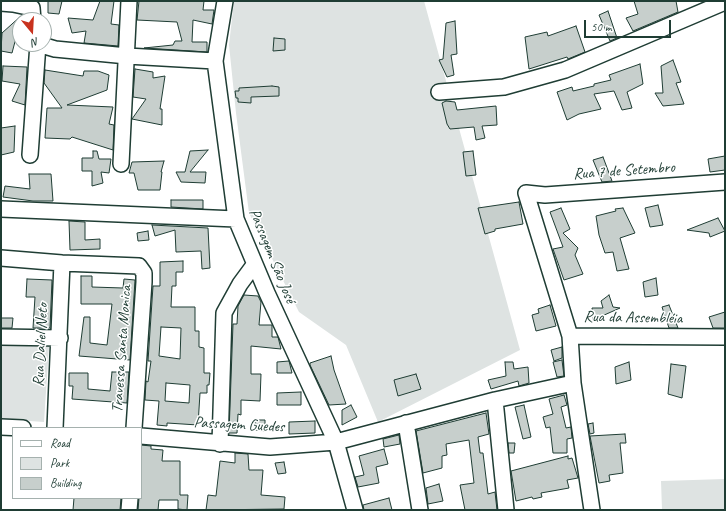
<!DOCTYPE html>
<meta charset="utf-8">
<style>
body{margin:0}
#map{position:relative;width:726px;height:511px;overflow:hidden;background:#fff;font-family:Caveat,sans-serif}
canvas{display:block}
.frame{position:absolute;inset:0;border:2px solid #1f3d34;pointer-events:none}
.legend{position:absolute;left:12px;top:427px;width:130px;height:72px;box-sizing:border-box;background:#fff;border:1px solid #a5b1ae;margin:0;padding:5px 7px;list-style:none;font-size:12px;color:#1f3d34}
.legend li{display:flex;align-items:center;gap:8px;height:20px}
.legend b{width:20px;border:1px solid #a5b1ae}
.north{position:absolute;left:12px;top:12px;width:40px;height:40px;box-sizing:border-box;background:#fff;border:1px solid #a5b1ae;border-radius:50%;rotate:162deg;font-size:11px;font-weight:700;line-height:16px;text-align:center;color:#1f3d34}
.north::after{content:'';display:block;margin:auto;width:14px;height:18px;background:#c8321e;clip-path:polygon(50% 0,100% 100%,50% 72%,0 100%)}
.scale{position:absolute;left:584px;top:20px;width:87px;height:18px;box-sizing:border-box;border:2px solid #1f3d34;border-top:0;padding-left:5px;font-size:12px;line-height:14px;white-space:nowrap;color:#1f3d34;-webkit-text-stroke:3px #fff;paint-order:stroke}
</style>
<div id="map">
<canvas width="726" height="511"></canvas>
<div class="frame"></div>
<ul class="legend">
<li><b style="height:5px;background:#fff"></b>Road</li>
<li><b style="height:11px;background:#dee3e2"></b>Park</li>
<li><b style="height:11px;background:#c7cfcc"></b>Building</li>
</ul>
<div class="north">N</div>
<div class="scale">50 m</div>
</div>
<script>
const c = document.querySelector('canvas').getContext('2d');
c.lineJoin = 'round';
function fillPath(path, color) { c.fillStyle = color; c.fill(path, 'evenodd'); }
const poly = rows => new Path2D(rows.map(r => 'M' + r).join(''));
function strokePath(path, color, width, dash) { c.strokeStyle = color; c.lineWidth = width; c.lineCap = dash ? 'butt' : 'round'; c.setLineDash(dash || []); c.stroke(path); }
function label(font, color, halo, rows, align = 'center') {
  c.font = font + ' Caveat,sans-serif'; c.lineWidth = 3; c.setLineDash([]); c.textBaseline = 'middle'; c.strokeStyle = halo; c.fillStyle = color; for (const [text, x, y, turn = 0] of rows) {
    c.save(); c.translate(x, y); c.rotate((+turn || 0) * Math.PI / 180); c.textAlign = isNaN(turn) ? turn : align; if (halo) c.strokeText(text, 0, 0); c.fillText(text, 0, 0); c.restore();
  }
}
const green = poly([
 [234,1,424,1,520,350,378,422,346,345,299,312,249,213,236,113,229,45],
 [1,345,49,347,44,422,1,419],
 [725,479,725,510,662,510,661,481]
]);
const building = poly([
 [48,1,62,1,59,14,48,13,48,1],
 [100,1,114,1,111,24,119,25,118,46,84,43,86,31,72,33,68,18,93,20,100,1],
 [139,1,204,1,203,10,214,10,212,24,193,20,192,42,207,42,207,52,144,48,173,45,175,41,182,41,177,22,137,20,139,1],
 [634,1,676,1,678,12,633,31,626,18,638,14,634,1],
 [608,11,617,38,610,41,599,15,608,11],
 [22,15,12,53,1,51,2,33,22,15],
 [455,21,457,54,451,55,454,75,447,77,439,60,443,59,446,23,455,21],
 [576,26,585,52,568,59,567,57,529,69,525,37,547,32,548,36,576,26],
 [274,38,285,39,285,50,273,51,274,38],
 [673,60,681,82,676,83,684,104,663,106,655,93,663,93,661,66,673,60],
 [640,64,643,84,627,92,632,108,622,110,614,91,594,94,601,109,579,114,567,120,557,92,572,87,573,91,594,86,594,84,611,80,609,75,640,64],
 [3,66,27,67,25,105,12,101,20,84,2,81,3,66],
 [135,69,153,72,153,78,165,76,160,109,162,109,162,125,132,119,146,99,133,97,135,69],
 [45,70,83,76,84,71,98,71,109,75,107,90,67,105,113,107,109,124,114,125,113,150,72,137,70,139,45,138,47,108,62,108,44,83,45,70],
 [272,86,279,87,279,96,251,97,251,103,238,102,238,98,236,98,235,91,239,91,239,88,272,86],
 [446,101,455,102,457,110,496,106,497,125,482,126,485,138,476,140,474,127,450,129,447,124,442,103,446,101],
 [15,126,14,152,1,155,1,128,15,126],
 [208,150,190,172,206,172,205,183,181,182,176,172,185,172,190,151,208,150],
 [93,151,97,151,99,159,111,159,109,173,101,172,103,183,92,186,92,171,82,171,82,158,93,158,93,151],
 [473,151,476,175,466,176,463,152,473,151],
 [725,156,725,170,710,172,708,159,725,156],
 [603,157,612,181,602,182,593,160,603,157],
 [164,161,161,172,162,172,160,190,138,190,134,173,129,173,132,162,164,161],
 [29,174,51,174,53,201,33,201,3,197,5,186,30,189,29,174],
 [171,200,203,200,203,209,171,207,171,200],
 [519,202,523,224,495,229,495,231,485,234,478,208,519,202],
 [658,205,663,225,650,227,645,208,658,205],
 [561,208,570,229,563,233,578,248,575,255,583,274,564,280,553,249,563,247,550,212,561,208],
 [623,208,635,233,620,238,629,269,617,271,613,252,605,253,599,235,596,216,616,211,615,209,623,208],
 [718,218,725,231,710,237,709,233,687,230,718,218],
 [69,221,85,222,85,240,100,239,100,249,70,250,69,221],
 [152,225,208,228,210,268,202,269,201,251,176,252,175,230,155,236,152,225],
 [148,231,149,240,138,241,137,233,148,231],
 [183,261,183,272,176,272,176,286,172,286,171,307,195,307,195,331,199,331,199,347,204,348,204,373,210,373,209,385,207,385,207,393,200,393,198,425,167,423,167,426,157,425,159,401,145,400,146,381,148,382,151,361,148,361,153,286,160,286,160,262,183,261],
 [161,327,181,328,180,359,159,356,161,327],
 [166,383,190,385,189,403,165,401,166,383],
 [81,276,92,276,92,287,123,288,124,279,135,280,130,360,79,356,84,317,90,317,90,343,107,345,112,304,81,304,81,276],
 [656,278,658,295,645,297,643,282,656,278],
 [27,279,52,280,50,328,33,328,35,297,26,297,27,279],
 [244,295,258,296,261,302,259,325,272,325,272,337,278,337,281,349,251,346,251,374,261,374,260,401,241,400,241,415,238,414,237,433,229,433,233,324,237,324,238,306,244,295],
 [609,295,613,307,620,308,593,320,592,308,603,308,601,301,609,295],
 [550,305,556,326,536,331,532,315,539,313,538,309,550,305],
 [669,305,678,328,669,328,662,307,669,305],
 [725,312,725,328,713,328,709,317,725,312],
 [1,318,13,318,12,328,1,328,1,318],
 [562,347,562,358,554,361,551,350,562,347],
 [331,356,334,370,346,404,329,405,310,365,310,363,331,356],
 [562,360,564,376,557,377,553,362,562,360],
 [289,361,292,373,277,373,277,362,289,361],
 [505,362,513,362,514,369,528,367,529,383,519,386,518,381,491,389,488,380,506,376,505,362],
 [629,362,631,380,616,384,615,367,629,362],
 [671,364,686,366,682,398,668,394,671,364],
 [112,372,129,372,127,403,72,399,73,386,69,386,69,373,88,373,88,389,110,391,112,372],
 [416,374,421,389,398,396,394,380,416,374],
 [301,392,301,405,277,405,277,393,301,392],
 [564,395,567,405,561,407,566,428,571,427,572,438,567,439,567,453,553,453,550,427,546,428,543,417,553,414,549,399,564,395],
 [351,405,357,417,342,425,342,410,351,405],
 [524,405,531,437,523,439,515,407,524,405],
 [486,413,489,434,478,437,480,453,483,453,488,494,495,492,497,510,465,510,460,485,474,483,469,440,446,444,447,455,442,456,442,468,423,473,416,431,486,413],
 [255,420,265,420,265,431,255,430,255,420],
 [315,421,315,433,289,434,289,422,315,421],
 [593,423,594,433,590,434,588,424,593,423],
 [625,434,626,443,620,443,623,473,609,475,610,481,599,483,590,436,625,434],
 [399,435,400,444,384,447,383,439,399,435],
 [508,443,515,443,514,453,509,453,508,443],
 [141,445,151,446,151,449,163,450,162,461,180,461,180,495,188,495,187,510,178,509,178,500,159,500,158,510,138,510,139,498,141,498,141,445],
 [384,449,388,464,376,467,379,483,358,487,355,477,364,475,359,456,384,449],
 [235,453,248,454,249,470,263,470,261,495,285,497,284,509,206,510,208,495,216,496,220,461,235,463,235,453],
 [568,456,568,459,572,458,578,478,567,480,569,488,541,493,542,497,533,499,532,497,516,501,511,471,568,456],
 [284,462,286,473,278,474,275,463,284,462],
 [439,484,443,501,428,504,426,488,439,484],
 [74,498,121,498,120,510,73,510,74,498],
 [389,498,392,510,364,510,363,505,389,498]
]);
const minor = poly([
 [225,1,215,61,236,219,267,293,336,442,355,510],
 [1,3,13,4,32,8,33,20],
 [38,44,55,49,127,56,215,61],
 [439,92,504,87,565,70,725,2],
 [30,155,38,44],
 [121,164,129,1],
 [526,193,570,336,573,383,592,510],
 [526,193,545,195,725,182],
 [1,209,236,219],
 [1,258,62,263,139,266,144,273,144,282,134,428],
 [570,336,725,337],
 [1,337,60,338],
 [495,400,506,510],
 [406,423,420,510],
 [1,427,23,428],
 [55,428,62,263],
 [141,436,270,447,336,442,495,400,573,383],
 [220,444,224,313,240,284,254,265],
 [129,510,130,498]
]);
const streetNames = [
 ["Rua 7 de Setembro",624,171,-4],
 ["Passagem São José",272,256,68],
 ["Rua da Assembléia",633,318,1],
 ["Rua Daliel Neto",41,345,-87],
 ["Travessa Santa Monica",122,349,-86],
 ["Passagem Guedes",239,425,3]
];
fillPath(green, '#dee3e2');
fillPath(building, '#c7cfcc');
strokePath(building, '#1f3d34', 1);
strokePath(minor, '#1f3d34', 18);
strokePath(minor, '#fff', 15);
label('16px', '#1f3d34', '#fff', streetNames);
</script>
